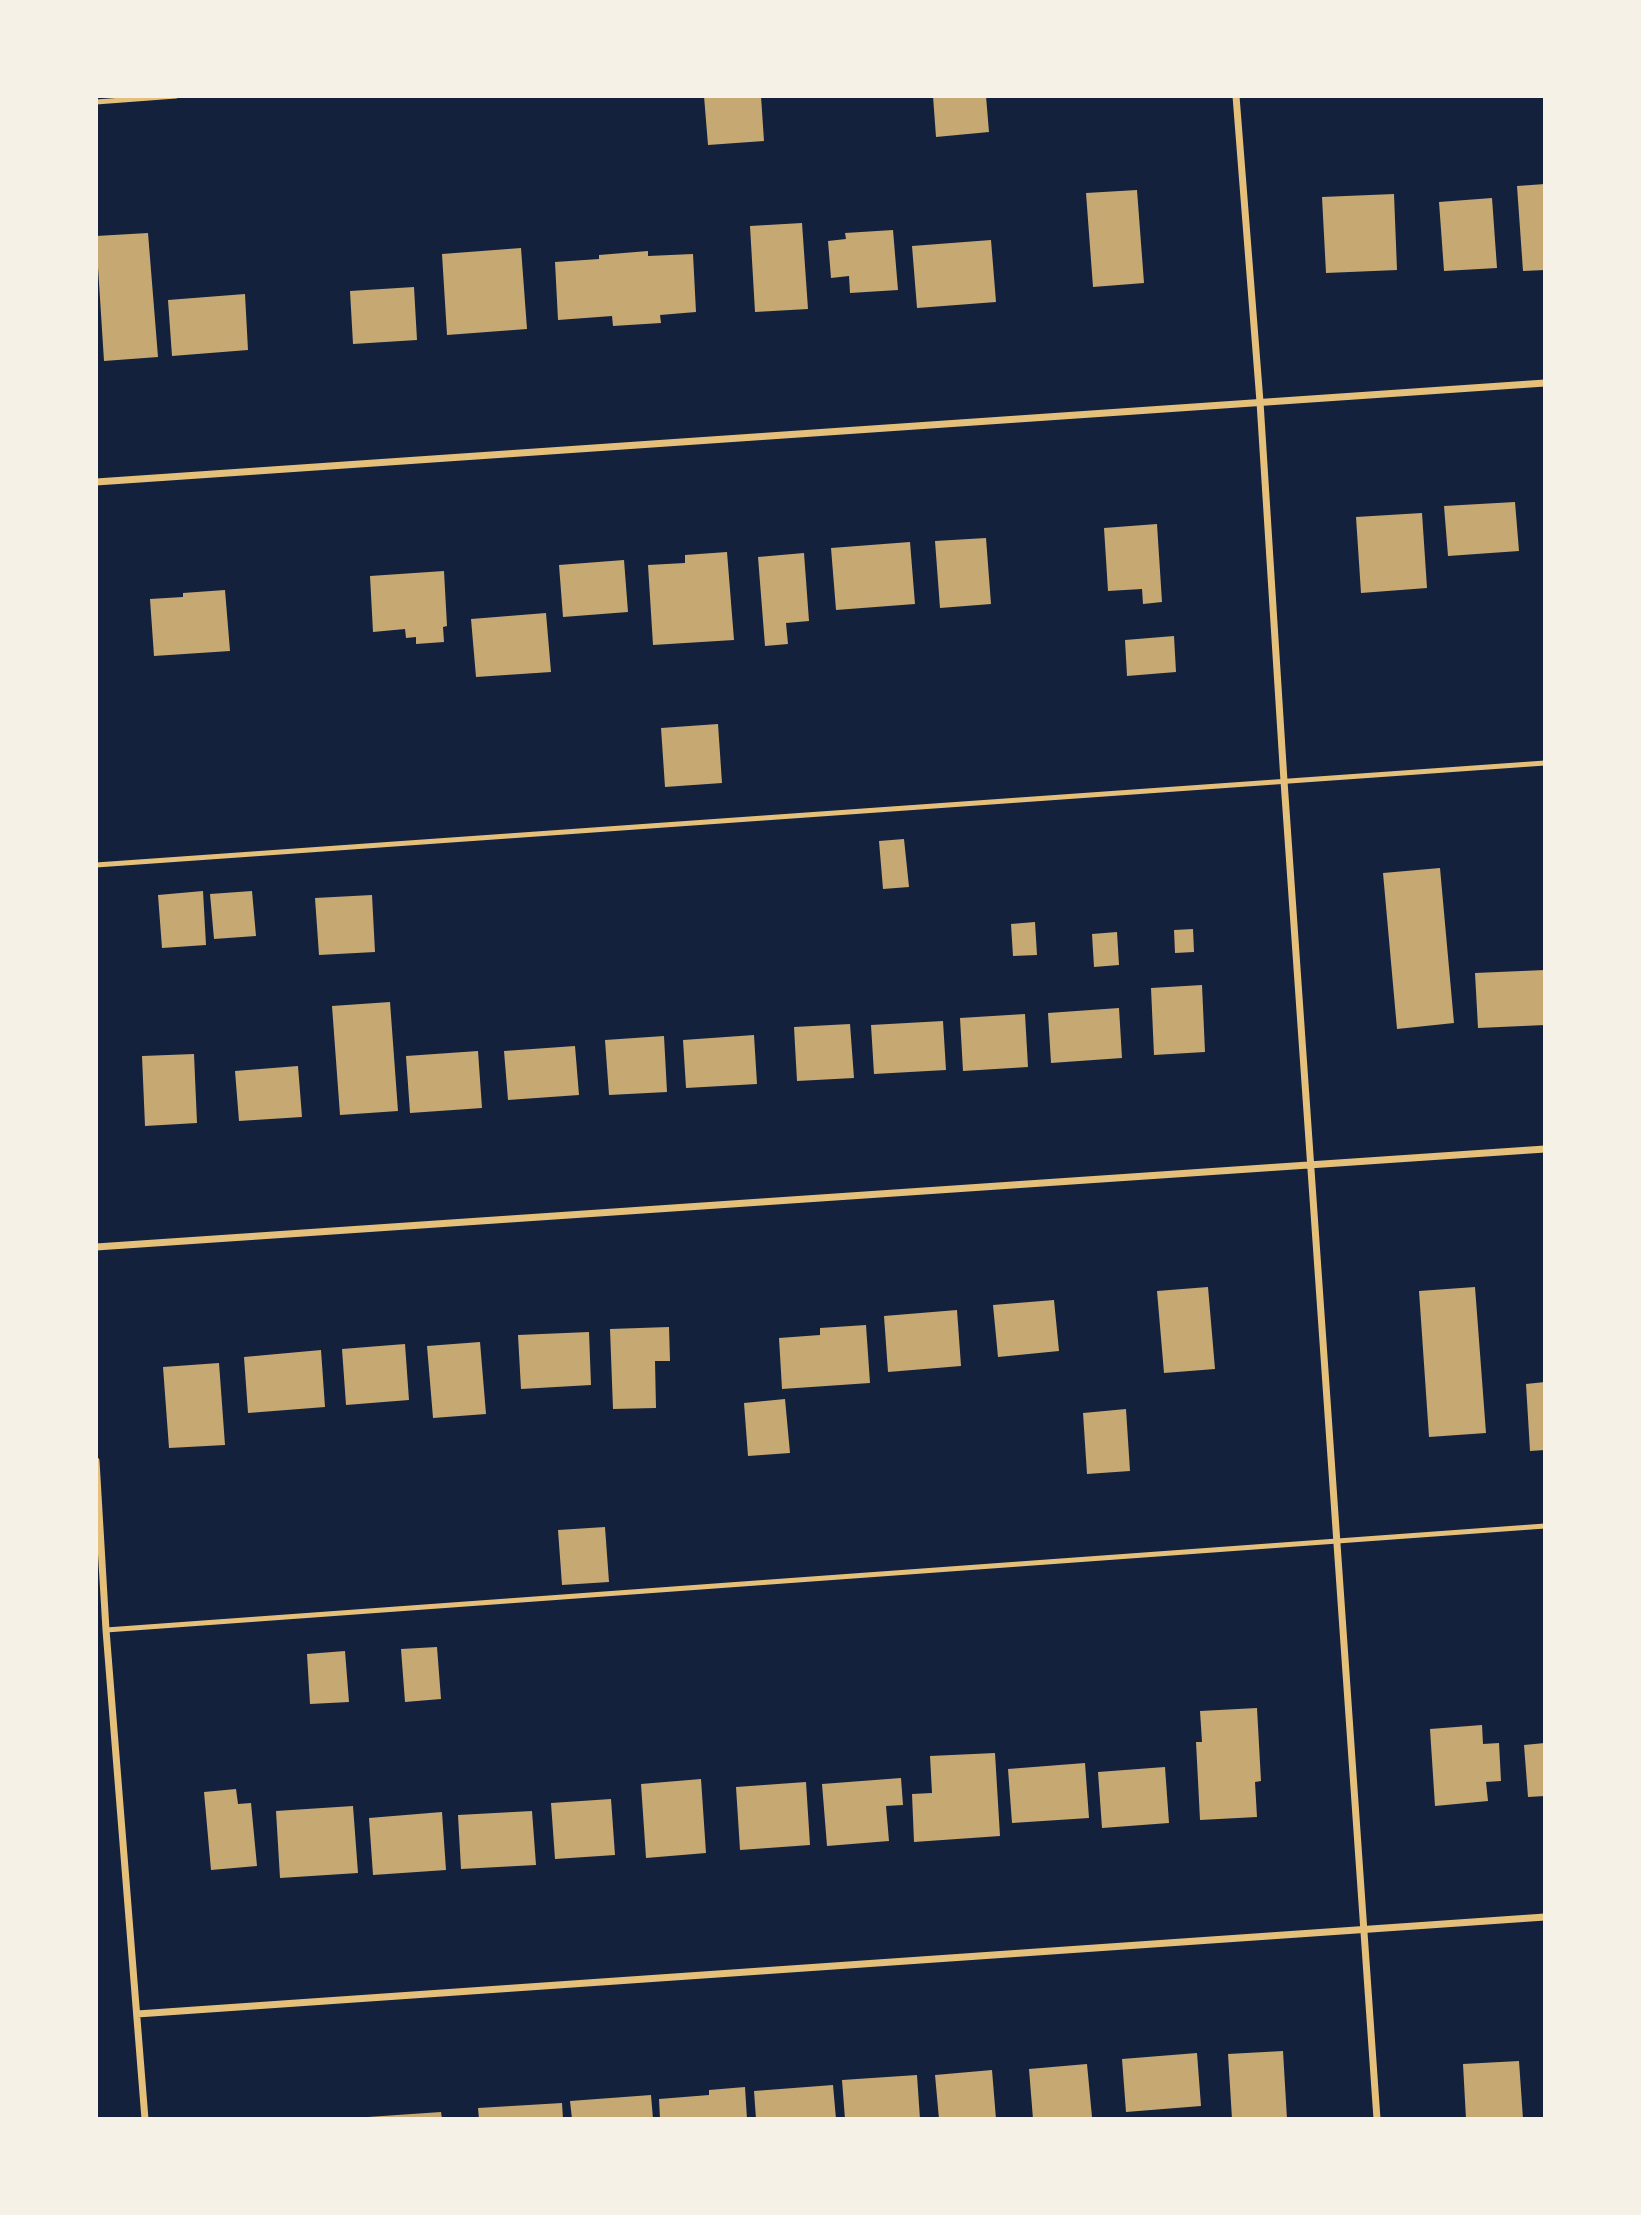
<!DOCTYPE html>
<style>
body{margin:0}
#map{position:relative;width:1641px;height:2215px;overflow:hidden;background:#14213d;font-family:"Open Sans",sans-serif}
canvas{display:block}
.frame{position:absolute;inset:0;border:98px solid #f6f1e7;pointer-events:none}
</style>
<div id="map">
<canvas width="1641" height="2215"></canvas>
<div class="frame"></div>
</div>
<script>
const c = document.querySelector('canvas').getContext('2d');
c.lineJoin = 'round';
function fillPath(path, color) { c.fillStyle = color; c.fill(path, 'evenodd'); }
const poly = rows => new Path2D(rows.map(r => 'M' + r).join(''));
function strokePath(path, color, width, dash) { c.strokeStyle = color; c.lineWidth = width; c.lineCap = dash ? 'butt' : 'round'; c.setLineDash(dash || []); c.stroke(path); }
const building = poly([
 [704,96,761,96,764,141,708,145],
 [933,96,986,96,989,132,936,137],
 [1545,184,1545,270,1523,271,1517,186],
 [1137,190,1144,283,1093,287,1086,193],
 [1394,194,1397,270,1326,273,1322,197],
 [1492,198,1497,268,1444,271,1439,202],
 [802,223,808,309,755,312,750,226],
 [893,230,898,290,850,293,849,276,831,278,828,241,846,239,845,233],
 [148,233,158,357,104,361,96,236],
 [991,240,996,302,917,308,912,246],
 [521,248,527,329,447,335,442,254],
 [648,251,648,256,693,254,696,312,660,315,661,323,613,326,612,316,558,320,555,262,599,259,599,255],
 [414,287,417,340,353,344,350,291],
 [245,294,248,350,172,356,168,300],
 [1515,502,1519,551,1448,556,1444,506],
 [1422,513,1427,588,1361,593,1356,517],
 [1157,524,1162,602,1143,604,1142,589,1108,591,1104,528],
 [986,538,991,604,940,608,935,541],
 [910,542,915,604,836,610,831,548],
 [727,552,734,640,653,645,648,565,685,563,685,555],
 [804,553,809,621,786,623,788,644,765,646,758,557],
 [624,560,628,612,563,617,559,565],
 [444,571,447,626,443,627,444,642,416,644,416,637,406,638,405,629,373,632,370,576],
 [225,590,230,651,154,656,150,599,183,597,183,593],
 [546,613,551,672,476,677,471,619],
 [1174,636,1176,672,1127,676,1125,640],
 [718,724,722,783,665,787,661,728],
 [904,839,909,887,883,889,879,841],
 [1440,868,1454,1023,1397,1029,1383,873],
 [203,891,206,945,162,948,158,895],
 [252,891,256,936,214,939,210,894],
 [372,895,375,952,319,955,315,898],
 [1035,922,1037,955,1013,956,1011,924],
 [1193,929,1194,952,1175,953,1174,930],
 [1117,932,1119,965,1094,967,1092,934],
 [1545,970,1545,1025,1478,1028,1475,973],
 [1202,985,1205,1052,1154,1055,1151,988],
 [390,1002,398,1111,340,1115,332,1006],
 [1119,1008,1122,1058,1051,1063,1048,1013],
 [1025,1014,1028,1067,963,1071,960,1018],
 [943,1021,946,1070,874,1074,871,1025],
 [850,1024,854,1078,797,1081,794,1027],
 [754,1035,757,1084,686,1088,683,1040],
 [664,1036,667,1092,609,1095,605,1040],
 [575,1046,579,1095,508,1100,504,1051],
 [478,1051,482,1108,410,1113,406,1056],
 [194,1054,197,1123,145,1126,142,1056],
 [298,1066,302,1117,239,1121,235,1071],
 [1208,1287,1215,1369,1164,1373,1157,1291],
 [1475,1287,1486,1433,1429,1437,1419,1291],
 [1054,1300,1059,1351,998,1357,993,1305],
 [957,1310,961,1366,888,1372,884,1316],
 [866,1325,870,1383,782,1389,779,1338,820,1335,820,1328],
 [669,1327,670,1361,655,1361,656,1408,613,1409,610,1329],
 [589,1332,591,1385,521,1389,518,1335],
 [480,1342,486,1414,433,1418,427,1346],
 [405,1344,409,1400,346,1405,342,1349],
 [321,1350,325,1407,248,1413,244,1357],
 [219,1363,225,1445,169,1448,163,1367],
 [1545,1382,1545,1450,1530,1451,1526,1384],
 [785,1399,790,1453,748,1456,744,1403],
 [1126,1409,1130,1471,1087,1474,1083,1413],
 [605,1527,609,1582,562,1585,558,1530],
 [437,1647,441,1699,405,1702,401,1649],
 [345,1651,349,1702,310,1704,307,1654],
 [1257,1708,1261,1781,1255,1782,1257,1817,1200,1820,1196,1742,1202,1742,1200,1711],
 [1482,1725,1483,1744,1499,1743,1501,1781,1486,1782,1488,1801,1435,1806,1430,1729],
 [1545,1743,1545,1796,1528,1797,1524,1745],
 [995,1753,1000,1836,914,1842,912,1794,932,1793,930,1756],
 [1085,1763,1089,1818,1012,1823,1008,1769],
 [1165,1767,1169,1823,1102,1828,1098,1772],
 [901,1778,903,1805,886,1806,889,1841,827,1846,822,1784],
 [701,1779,706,1853,646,1858,641,1784],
 [806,1782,810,1845,740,1850,736,1787],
 [236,1789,238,1804,251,1803,257,1866,211,1870,204,1792],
 [611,1799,615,1855,555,1859,551,1803],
 [353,1806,358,1873,280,1878,276,1811],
 [532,1811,536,1865,461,1869,458,1815],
 [442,1812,446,1870,373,1875,369,1818],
 [1283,2051,1287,2119,1232,2119,1228,2054],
 [1197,2053,1201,2106,1126,2112,1122,2059],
 [1519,2061,1523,2119,1466,2119,1463,2064],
 [1087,2064,1092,2117,1033,2119,1029,2069],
 [992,2070,996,2119,939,2119,935,2075],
 [917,2075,920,2119,845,2119,842,2080],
 [833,2085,836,2119,756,2119,754,2091],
 [745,2087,747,2119,660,2119,659,2099,709,2095,709,2090],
 [651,2095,653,2119,572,2119,570,2101],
 [562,2103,563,2119,479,2119,478,2108],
 [441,2112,442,2119,368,2119,368,2117]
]);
const service = poly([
 [96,102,176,96],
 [96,865,1545,763],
 [106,1630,1545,1526]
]);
const minor = poly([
 [1236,96,1260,402,1284,781,1377,2119],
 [96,482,1545,383],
 [96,1247,1545,1149],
 [96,1461,106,1630,145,2119],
 [137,2014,1545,1917]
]);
fillPath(building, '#c6a872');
strokePath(service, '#e5c07b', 5);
strokePath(minor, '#e5c07b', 7);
</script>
